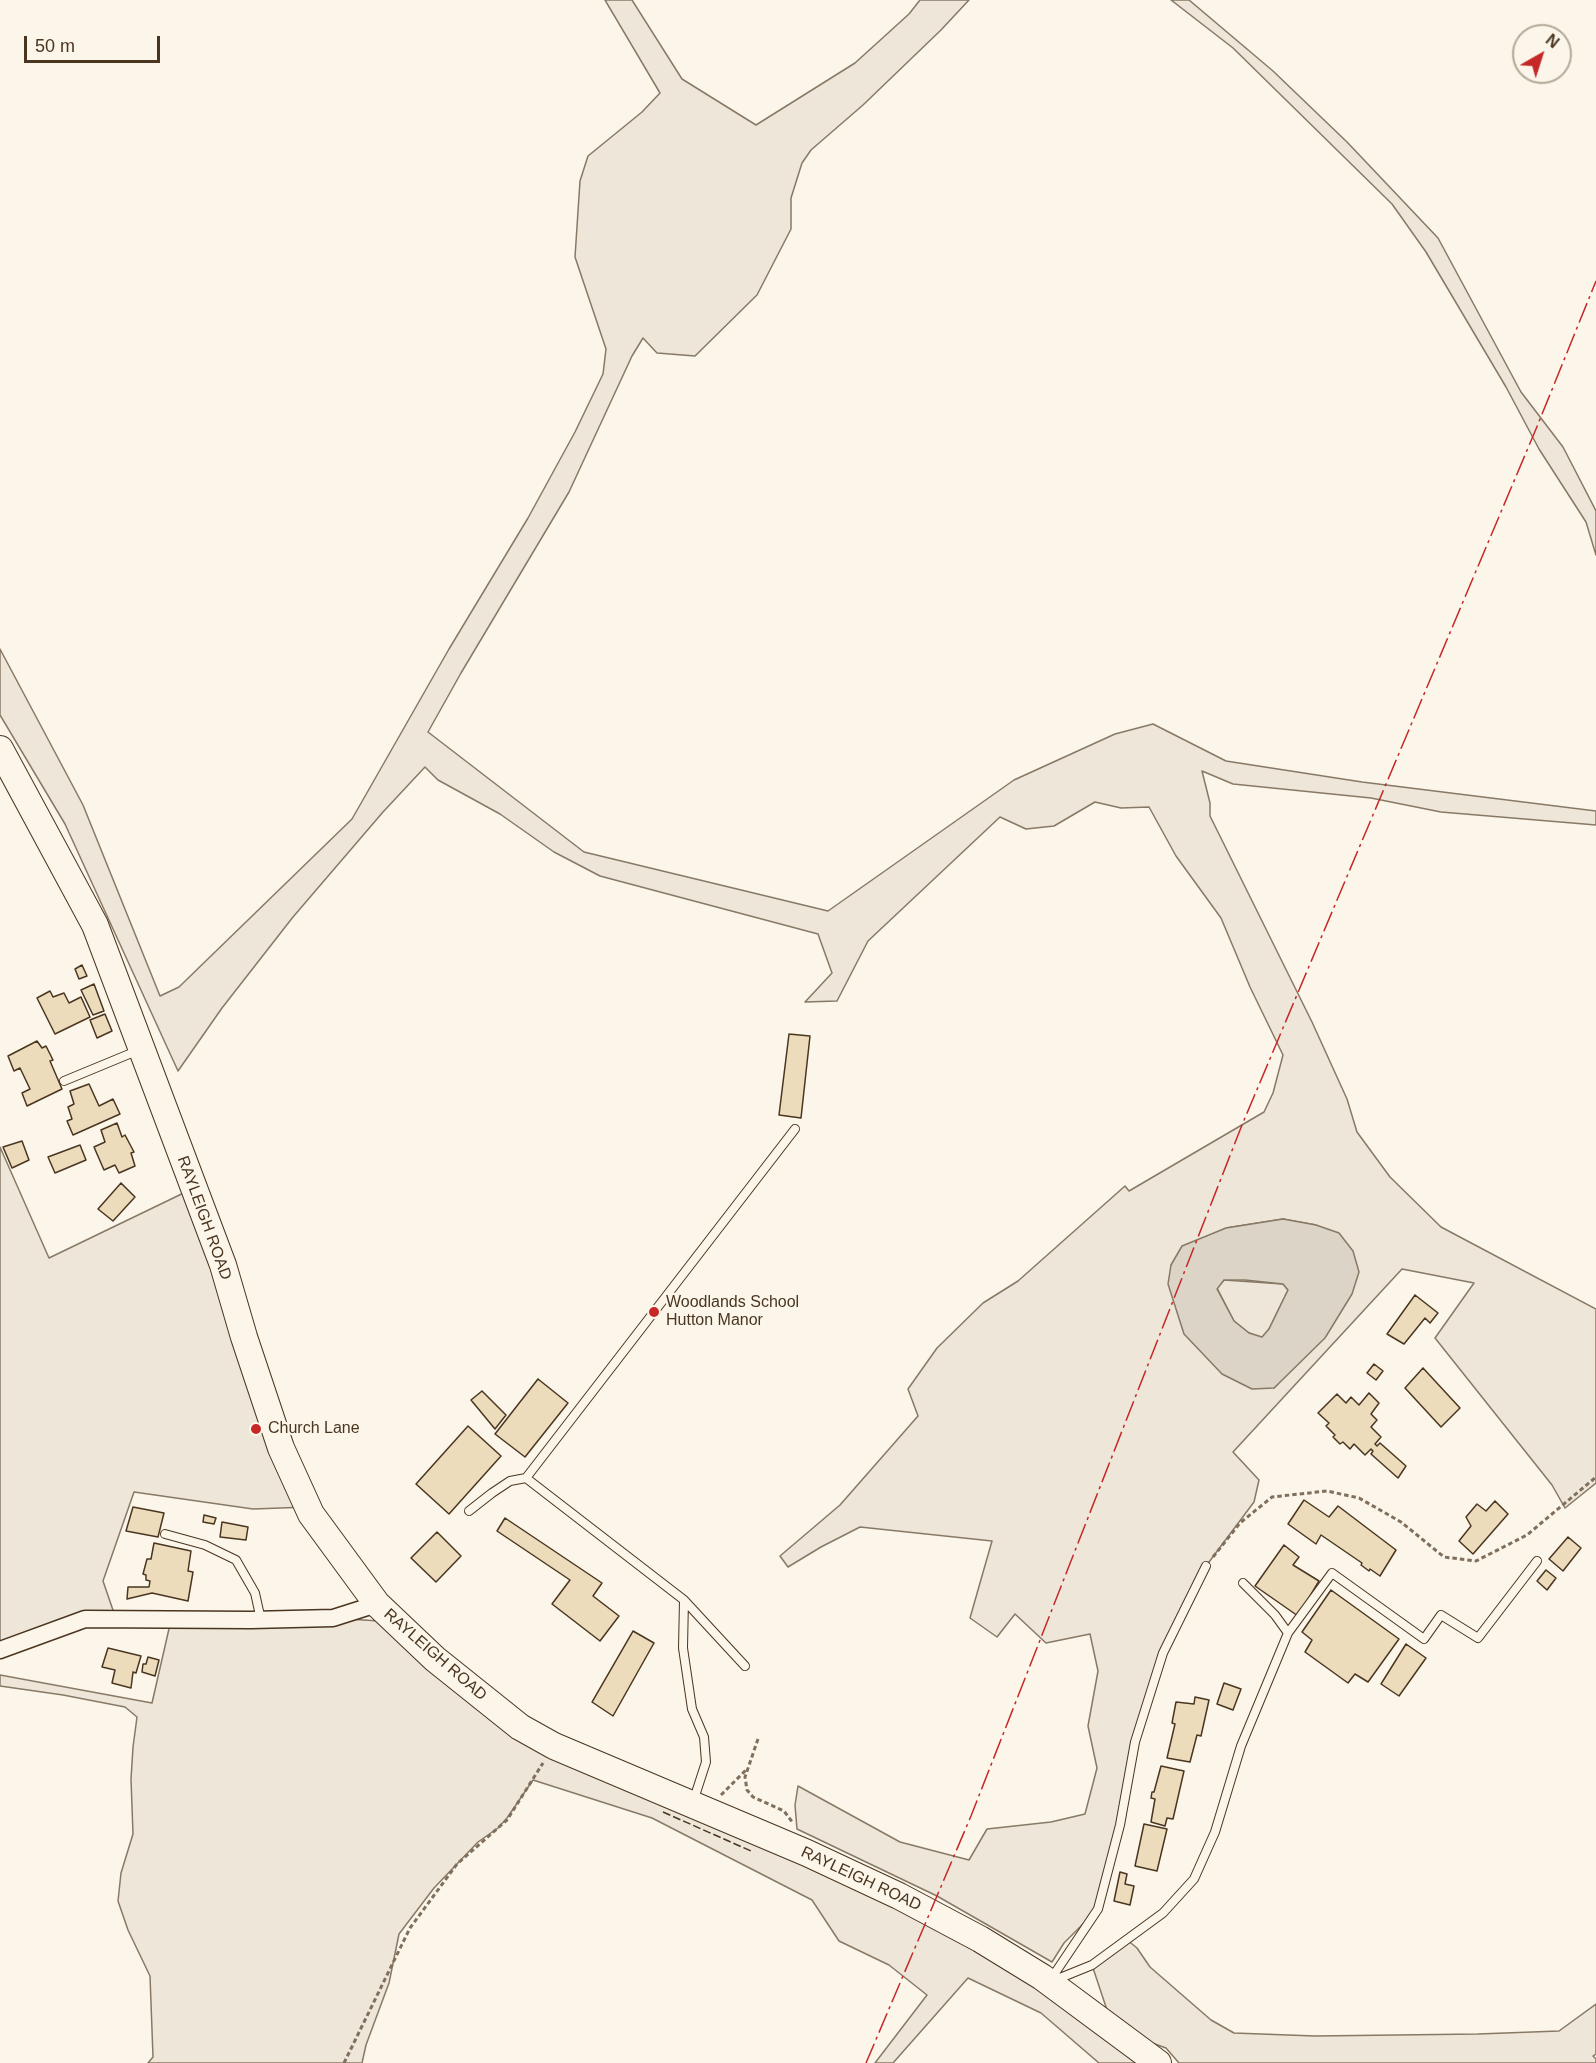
<!DOCTYPE html>
<style>
body{margin:0}
#map{position:relative;width:1596px;height:2063px;overflow:hidden;background:#fbf6e9;font-family:Helvetica,sans-serif}
canvas{display:block}
.north{position:absolute;left:1512px;top:24px;width:60px;height:60px;box-sizing:border-box;background:#fbf6e9;border:2px solid #b4a999;border-radius:50%;rotate:39deg;font-size:16px;font-weight:700;line-height:24px;text-align:center;color:#4a3520}
.north::after{content:'';display:block;margin:auto;width:21px;height:27px;background:#c62828;clip-path:polygon(50% 0,100% 100%,50% 72%,0 100%)}
.scale{position:absolute;left:24px;top:36px;width:136px;height:27px;box-sizing:border-box;border:3px solid #4a3520;border-top:0;padding-left:8px;font-size:18px;line-height:21px;white-space:nowrap;color:#4a3520;-webkit-text-stroke:4px #fbf6e9;paint-order:stroke}
</style>
<div id="map">
<canvas width="1596" height="2063"></canvas>
<div class="north">N</div>
<div class="scale">50 m</div>
</div>
<script>
const c = document.querySelector('canvas').getContext('2d');
c.lineJoin = 'round';
function fillPath(path, color) { c.fillStyle = color; c.fill(path, 'evenodd'); }
const poly = rows => new Path2D(rows.map(r => 'M' + r).join(''));
function strokePath(path, color, width, dash) { c.strokeStyle = color; c.lineWidth = width; c.lineCap = dash ? 'butt' : 'round'; c.setLineDash(dash || []); c.stroke(path); }
function label(font, color, halo, rows, align = 'center') {
  c.font = font + ' Helvetica,sans-serif'; c.lineWidth = 4.5; c.setLineDash([]); c.textBaseline = 'middle'; c.strokeStyle = halo; c.fillStyle = color; for (const [text, x, y, turn = 0] of rows) {
    c.save(); c.translate(x, y); c.rotate((+turn || 0) * Math.PI / 180); c.textAlign = isNaN(turn) ? turn : align; if (halo) c.strokeText(text, 0, 0); c.fillText(text, 0, 0); c.restore();
  }
}
const green = poly([
 [605,0,632,0,682,79,756,125,855,63,909,14,920,0,969,0,941,30,863,105,811,150,802,163,791,198,791,229,757,295,695,356,657,353,643,338,632,356,569,492,461,673,428,732,584,852,828,911,1014,780,1115,734,1153,724,1226,761,1362,782,1596,811,1596,825,1441,812,1371,798,1233,784,1202,771,1210,803,1210,816,1312,1022,1347,1099,1357,1132,1390,1177,1441,1227,1596,1309,1596,1483,1565,1508,1552,1485,1435,1338,1474,1283,1402,1269,1233,1452,1259,1480,1254,1502,1206,1566,1163,1653,1135,1742,1098,1909,1064,1943,1052,1962,937,1896,797,1829,795,1805,798,1786,900,1842,969,1860,987,1829,1051,1822,1085,1814,1097,1768,1088,1726,1098,1671,1090,1634,1046,1643,1015,1614,997,1637,970,1618,992,1541,860,1527,821,1547,788,1567,780,1556,840,1505,918,1416,908,1389,937,1348,983,1303,1018,1281,1125,1186,1129,1191,1264,1112,1273,1093,1283,1055,1250,987,1221,918,1176,856,1149,807,1121,808,1095,802,1054,826,1026,829,1000,817,868,941,837,1001,805,1002,832,973,818,934,600,876,554,852,500,814,438,780,425,767,383,812,293,917,222,1008,178,1071,65,824,0,715,0,649,83,805,160,996,179,987,352,819,449,649,528,518,575,432,603,374,606,349,575,257,580,181,588,156,642,112,660,93,605,0],
 [1283,1219,1316,1225,1286,1375,1274,1388,1171,1265,1226,1228,1283,1219],
 [1171,0,1189,0,1273,71,1347,142,1438,238,1521,392,1563,447,1596,511,1596,555,1586,522,1539,449,1506,387,1426,252,1392,204,1233,48,1171,0],
 [0,1147,49,1258,194,1188,308,1507,253,1509,134,1492,103,1581,116,1619,0,1650,0,1147],
 [1224,1280,1283,1284,1288,1290,1269,1329,1262,1338,1249,1333,1234,1321,1217,1288,1224,1280],
 [333,1618,379,1621,520,1727,899,1896,1158,2063,1099,2063,1041,2013,968,1978,893,2063,875,2063,927,1995,889,1965,839,1941,812,1900,652,1818,533,1780,507,1818,498,1828,478,1842,434,1888,399,1934,389,1983,366,2045,362,2063,148,2063,153,2057,150,1976,128,1930,118,1901,121,1873,133,1834,131,1779,133,1747,137,1717,125,1707,63,1695,0,1686,0,1675,152,1703,171,1620,333,1618],
 [1126,1939,1137,1948,1150,1967,1211,2020,1234,2033,1315,2036,1478,2034,1559,2031,1596,2004,1596,2054,1593,2056,1596,2059,1596,2063,1179,2063,1166,2048,1138,2038,1107,2010,1092,1965,1126,1939]
]);
const water = poly([
 [1283,1219,1316,1225,1339,1233,1353,1251,1359,1272,1352,1294,1325,1338,1274,1388,1252,1389,1222,1374,1184,1334,1168,1284,1171,1265,1182,1246,1226,1228,1283,1219],
 [1224,1280,1245,1280,1283,1284,1288,1290,1269,1329,1262,1337,1249,1333,1234,1321,1217,1289,1224,1280]
]);
const building = poly([
 [82,965,87,976,79,979,75,969,82,965],
 [94,984,104,1011,93,1015,81,990,94,984],
 [50,991,53,997,64,993,69,1003,81,997,90,1017,55,1034,37,998,50,991],
 [105,1014,112,1031,97,1038,90,1020,105,1014],
 [789,1034,810,1036,801,1118,779,1115,789,1034],
 [37,1041,42,1048,46,1046,53,1060,50,1061,62,1089,27,1106,22,1093,30,1089,20,1068,14,1071,8,1056,37,1041],
 [89,1084,99,1106,113,1099,120,1114,73,1135,67,1121,72,1119,68,1107,74,1104,70,1091,89,1084],
 [117,1123,122,1137,125,1135,134,1152,131,1153,135,1166,119,1173,115,1165,104,1170,94,1147,105,1142,101,1130,117,1123],
 [22,1141,29,1160,12,1168,3,1147,22,1141],
 [80,1145,86,1160,55,1173,48,1157,80,1145],
 [121,1183,135,1197,113,1221,98,1209,121,1183],
 [1415,1295,1438,1313,1430,1323,1425,1318,1404,1344,1387,1334,1415,1295],
 [1374,1364,1383,1371,1376,1380,1367,1373,1374,1364],
 [1423,1368,1460,1408,1441,1427,1405,1388,1423,1368],
 [538,1379,568,1403,525,1457,495,1434,538,1379],
 [482,1391,506,1415,495,1429,471,1400,482,1391],
 [1369,1393,1379,1403,1371,1414,1377,1420,1371,1427,1381,1437,1375,1444,1377,1446,1380,1443,1406,1466,1398,1478,1371,1454,1373,1451,1371,1449,1365,1455,1354,1444,1350,1449,1343,1442,1340,1444,1333,1437,1335,1435,1326,1426,1329,1423,1318,1413,1337,1394,1346,1403,1351,1397,1359,1405,1369,1393],
 [468,1426,501,1456,449,1514,416,1484,468,1426],
 [1304,1500,1329,1517,1338,1506,1396,1550,1380,1576,1370,1569,1369,1571,1361,1565,1362,1563,1321,1535,1316,1544,1288,1524,1304,1500],
 [1495,1501,1508,1514,1473,1554,1459,1541,1471,1526,1466,1517,1477,1504,1486,1511,1495,1501],
 [133,1507,164,1513,158,1537,126,1531,133,1507],
 [204,1515,216,1518,214,1524,203,1522,204,1515],
 [505,1518,602,1583,593,1596,619,1616,600,1641,552,1604,570,1580,497,1531,505,1518],
 [222,1522,248,1527,246,1540,220,1537,222,1522],
 [437,1532,461,1556,436,1582,411,1558,437,1532],
 [1568,1537,1581,1548,1563,1571,1549,1559,1568,1537],
 [154,1543,191,1551,188,1571,193,1572,188,1601,152,1593,127,1599,128,1587,149,1587,150,1581,146,1580,146,1575,143,1574,147,1559,151,1559,154,1543],
 [1284,1545,1299,1557,1293,1565,1319,1581,1298,1616,1255,1586,1284,1545],
 [1546,1570,1556,1578,1547,1590,1537,1581,1546,1570],
 [1331,1590,1399,1639,1368,1682,1355,1674,1348,1683,1305,1652,1312,1640,1302,1632,1331,1590],
 [633,1631,654,1643,613,1716,592,1702,633,1631],
 [1406,1644,1426,1658,1399,1696,1381,1684,1406,1644],
 [108,1648,141,1656,136,1673,133,1672,131,1688,112,1683,115,1670,102,1667,108,1648],
 [148,1657,159,1660,155,1676,142,1672,143,1664,146,1664,148,1657],
 [1224,1683,1241,1689,1233,1710,1217,1704,1224,1683],
 [1195,1697,1209,1700,1201,1736,1197,1735,1190,1762,1167,1758,1175,1724,1172,1723,1176,1702,1194,1704,1195,1697],
 [1161,1766,1184,1771,1173,1819,1167,1818,1165,1826,1151,1822,1155,1799,1151,1798,1152,1792,1154,1792,1161,1766],
 [1144,1824,1167,1829,1157,1871,1135,1866,1144,1824],
 [1120,1872,1127,1874,1125,1884,1134,1886,1130,1905,1114,1901,1120,1872]
]);
const path = poly([
 [1213,1557,1240,1523,1272,1497,1327,1491,1359,1498,1401,1522,1444,1557,1476,1561,1527,1535,1596,1477],
 [758,1739,745,1777,747,1790,753,1797,784,1811,793,1823],
 [721,1795,746,1770],
 [344,2063,410,1928,457,1864,507,1820,543,1763]
]);
const service = poly([
 [64,1081,139,1050],
 [469,1511,492,1493,510,1481,526,1478],
 [165,1534,205,1545,236,1560,255,1593,261,1620],
 [1243,1583,1275,1615,1288,1633],
 [684,1600,745,1666],
 [693,1802,706,1762,704,1737,692,1709,683,1648,684,1600,526,1478,795,1129],
 [1051,1979,1098,1909,1120,1825,1135,1742,1163,1653,1206,1566],
 [1055,1980,1092,1965,1163,1913,1194,1879,1215,1832,1241,1746,1288,1633,1332,1573,1424,1639,1441,1615,1478,1638,1537,1561]
]);
const minor = poly([
 [0,1650,85,1619,251,1620,333,1618,377,1604]
]);
const primary = poly([
 [0,749,95,925,223,1265,244,1337,281,1448,311,1514,377,1604,435,1659,520,1727,554,1746,807,1853,899,1896,980,1939,1042,1977,1158,2063]
]);
const fence = poly([
 [663,1812,751,1851]
]);
const power = poly([
 [866,2063,971,1816,1242,1125,1536,429,1596,281]
]);
const markers = [
 [654,1312,6,"#c62828"],
 [256,1429,6,"#c62828"]
];
const streetNames = [
 ["RAYLEIGH ROAD",204,1218,70],
 ["RAYLEIGH ROAD",435,1655,41],
 ["RAYLEIGH ROAD",861,1879,25]
];
const poiNames = [
 ["Woodlands School",666,1303],
 ["Hutton Manor",666,1321],
 ["Church Lane",268,1429]
];
fillPath(green, '#ede6d9');
strokePath(green, '#887966', 1.5);
fillPath(water, '#dcd4c6');
strokePath(water, '#887966', 1.5);
fillPath(building, '#ecdcbc');
strokePath(building, '#4a3520', 1.5);
strokePath(service, '#4a3520', 10);
strokePath(minor, '#4a3520', 19);
strokePath(primary, '#4a3520', 28);
strokePath(path, '#7f6f5c', 3, [4.5, 3]);
strokePath(service, '#fbf6e9', 8);
strokePath(minor, '#fbf6e9', 16);
strokePath(primary, '#fbf6e9', 26);
strokePath(fence, '#4a3520', 1.5, [8, 3]);
strokePath(power, '#c62828', 1.5, [21, 4.5, 3, 4.5]);
for (const [x, y, r, color] of markers) { const dot = new Path2D(); dot.arc(x, y, r, 0, 2 * Math.PI); c.fillStyle = color; c.fill(dot); strokePath(dot, '#fbf6e9', 2); }
label('16px', '#4a3520', '#fbf6e9', streetNames);
label('16px', '#4a3520', '#fbf6e9', poiNames, 'left');
</script>
